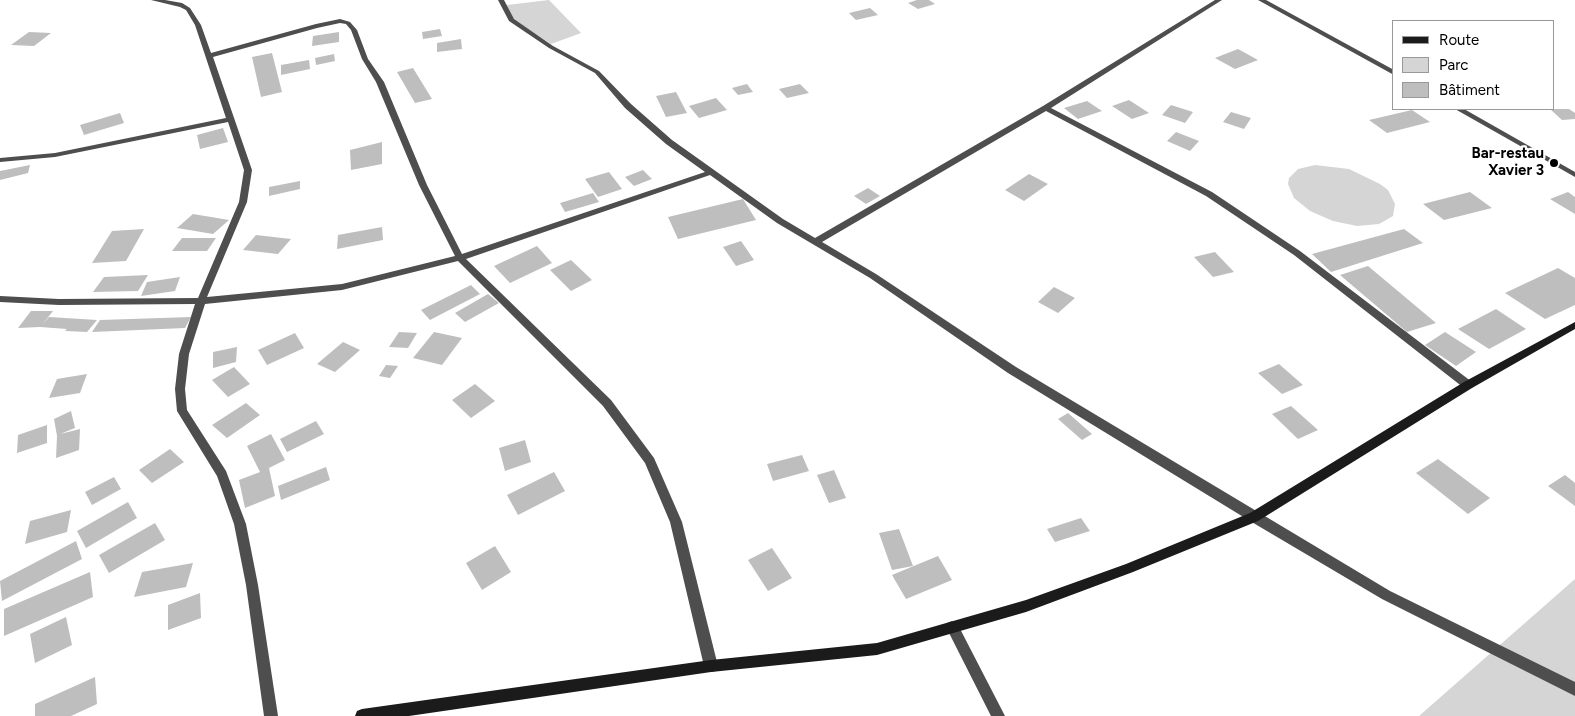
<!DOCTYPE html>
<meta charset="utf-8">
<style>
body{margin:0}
#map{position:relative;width:1575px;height:716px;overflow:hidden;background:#fff;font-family:Figtree,sans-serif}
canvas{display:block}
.legend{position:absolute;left:1392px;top:20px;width:162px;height:90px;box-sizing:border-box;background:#fff;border:1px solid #999;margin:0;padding:6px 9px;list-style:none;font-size:15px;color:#000}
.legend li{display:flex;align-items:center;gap:10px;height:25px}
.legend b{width:25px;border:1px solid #999}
</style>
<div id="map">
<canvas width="1575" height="716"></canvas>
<ul class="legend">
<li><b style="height:6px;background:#1b1b1b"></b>Route</li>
<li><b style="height:14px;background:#d5d5d5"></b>Parc</li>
<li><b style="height:14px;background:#bebebe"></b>Bâtiment</li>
</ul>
</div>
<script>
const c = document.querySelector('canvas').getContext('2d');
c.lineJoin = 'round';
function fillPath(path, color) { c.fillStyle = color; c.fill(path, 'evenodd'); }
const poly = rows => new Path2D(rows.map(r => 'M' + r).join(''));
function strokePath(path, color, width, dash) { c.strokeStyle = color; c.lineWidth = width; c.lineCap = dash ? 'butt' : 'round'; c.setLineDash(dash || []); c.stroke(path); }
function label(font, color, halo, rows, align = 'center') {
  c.font = font + ' Figtree,sans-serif'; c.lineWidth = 4.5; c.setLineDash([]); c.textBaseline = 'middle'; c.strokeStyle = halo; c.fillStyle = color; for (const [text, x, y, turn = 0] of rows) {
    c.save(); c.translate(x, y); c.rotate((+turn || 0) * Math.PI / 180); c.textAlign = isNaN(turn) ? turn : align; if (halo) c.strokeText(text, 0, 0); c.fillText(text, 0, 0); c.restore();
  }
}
const green = poly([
 [549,0,581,33,551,44,516,21,510,14,507,5],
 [1315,165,1349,169,1380,184,1388,190,1395,204,1393,216,1379,224,1357,226,1333,221,1310,211,1294,198,1288,184,1289,178,1298,169],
 [1575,579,1575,716,1419,716]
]);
const building = poly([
 [917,0,929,0,935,4,918,9,908,3],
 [870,8,878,15,856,20,849,13],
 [440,29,442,36,423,39,422,32],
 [29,32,51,33,34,46,11,45],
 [339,32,339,42,312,46,313,36],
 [461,39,462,49,437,52,437,43],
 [1238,49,1258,60,1235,69,1215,58],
 [272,53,282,92,261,97,252,57],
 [334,54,335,61,316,65,315,58],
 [309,60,310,69,281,75,281,65],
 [413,68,432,99,415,103,397,72],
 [747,84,753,92,738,95,732,88],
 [800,84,809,93,787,98,779,89],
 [676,92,687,113,666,117,656,96],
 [716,98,727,110,699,118,689,106],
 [1129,100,1149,113,1132,119,1112,106],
 [1087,101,1102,111,1078,119,1064,108],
 [1171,105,1193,112,1185,123,1162,115],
 [1550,109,1569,109,1575,113,1575,119,1562,120],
 [1412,110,1430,122,1387,133,1369,120],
 [1231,112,1251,118,1244,129,1223,122],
 [120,113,124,123,84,135,80,125],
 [223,128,228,142,200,149,197,135],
 [1176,132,1199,141,1190,151,1167,141],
 [382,142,382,164,351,170,350,150],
 [30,165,28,173,0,180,0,171],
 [643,170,652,179,634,186,625,177],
 [609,172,622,189,598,197,585,179],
 [1029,174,1048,184,1024,201,1005,190],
 [300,181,300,189,269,196,269,187],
 [868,188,880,196,866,204,854,196],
 [1470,192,1492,208,1444,220,1423,204],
 [1568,192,1575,197,1575,214,1550,199],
 [593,193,599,202,565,212,560,203],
 [743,199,756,220,678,239,668,217],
 [193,214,229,220,213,234,177,228],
 [382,227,383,240,337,249,338,235],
 [144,229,126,261,92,263,112,231],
 [1404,229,1423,243,1331,272,1312,254],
 [256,235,291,239,278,254,243,250],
 [182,238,216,238,207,251,172,251],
 [741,241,754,260,736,266,723,247],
 [537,246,552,263,510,283,494,266],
 [1215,252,1234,272,1213,277,1194,257],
 [571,260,592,280,571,291,550,270],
 [1368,266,1436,323,1407,332,1340,275],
 [1558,268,1575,278,1575,305,1545,319,1505,293],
 [148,275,138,291,93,292,104,277],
 [180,277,175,291,141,296,147,282],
 [471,285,480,294,430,320,421,310],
 [1054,287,1075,298,1058,313,1038,302],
 [488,294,499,303,465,322,455,313],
 [1496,309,1526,329,1489,349,1458,329],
 [31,311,53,311,42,325,49,317,97,320,87,332,65,331,67,329,40,327,18,328],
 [191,317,185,328,92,332,100,320],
 [399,332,417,333,408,348,389,347],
 [434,332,462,338,442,365,413,358],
 [1445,332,1476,352,1456,366,1425,345],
 [295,333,304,348,267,365,258,350],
 [343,342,360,350,335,372,317,364],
 [237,347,236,362,213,368,213,352],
 [1279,364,1303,385,1282,394,1258,373],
 [386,365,398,366,390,378,379,376],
 [234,367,250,384,228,397,212,380],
 [87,374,80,393,49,398,57,379],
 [475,384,495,401,471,418,452,400],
 [246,403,260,415,227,438,212,425],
 [1291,406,1318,430,1298,439,1272,414],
 [71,411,75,428,60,434,80,429,79,450,56,458,57,436,54,419],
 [1068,413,1092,434,1082,440,1058,419],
 [316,421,324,434,287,452,280,439],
 [47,425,47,443,17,453,18,435],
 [271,434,285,460,269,468,275,496,245,508,239,480,260,472,247,446],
 [525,440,531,462,505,471,499,448],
 [170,449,184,462,152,483,139,470],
 [802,455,809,471,773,481,767,464],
 [1438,459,1490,498,1468,514,1416,473],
 [326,467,330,480,281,500,278,486],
 [834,470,846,498,829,503,817,475],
 [554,472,565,491,518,515,507,495],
 [1565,475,1575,483,1575,506,1548,486],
 [114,477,121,489,92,505,85,492],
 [128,502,137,518,86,548,77,531],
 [71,510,67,532,25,544,30,521],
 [1081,518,1090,531,1055,542,1047,529],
 [155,523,165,540,109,573,99,555],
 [899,529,913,566,892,570,879,533],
 [76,541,82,559,2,601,0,581],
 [495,546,511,572,482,590,466,563],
 [772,548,792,578,768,591,748,560],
 [938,556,952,580,906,599,892,575],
 [193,563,186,587,134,597,142,572],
 [90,572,93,597,4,636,4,609],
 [200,593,201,618,168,630,168,605],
 [66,617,72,645,35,663,30,634],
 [95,677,97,704,71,716,35,716,35,704]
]);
const street = poly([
 [151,0,165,0,182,3,190,8,201,25,211,53,316,24,340,19,350,22,357,30,368,59,384,82,427,185,462,254,705,172,666,144,625,108,595,73,549,48,509,21,498,0,504,0,514,19,553,46,599,71,631,104,672,140,783,219,815,238,1043,106,1215,0,1222,0,1051,108,1212,192,1300,251,1472,382,1473,385,1472,388,1464,388,1294,255,1206,196,1046,111,822,242,876,274,1016,367,1390,591,1575,682,1575,696,1382,599,1250,521,1008,373,870,278,777,223,710,175,466,259,611,400,654,458,682,522,718,666,716,671,711,672,706,671,704,666,670,522,645,463,603,406,458,261,342,290,205,304,189,354,185,389,187,410,226,471,246,524,258,585,278,716,264,716,246,585,234,524,217,476,177,411,175,389,179,354,195,304,59,305,0,302,0,296,59,299,198,298,239,202,244,170,228,122,55,157,0,162,0,158,55,153,226,118,195,25,186,10,180,7,151,0],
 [340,23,346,24,351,30,362,59,376,82,419,185,455,256,342,284,207,297,247,202,252,170,213,57,317,28,340,23],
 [1258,0,1266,0,1394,70,1394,75,1258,0],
 [1455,109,1464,109,1575,172,1575,177,1455,109],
 [952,621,957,623,1005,716,991,716,946,627,947,623,952,621]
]);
const secondary = poly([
 [1575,322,1575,329,1472,388,1258,521,1133,572,1026,612,877,655,711,672,409,716,355,716,357,711,362,709,711,660,877,643,1026,600,1126,564,1250,513,1464,382,1575,322]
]);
const markers = [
 [1554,163,5,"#000"]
];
const farPoinames = [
 ["Bar-restau",1544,154],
 ["Xavier 3",1544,171]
];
fillPath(green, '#d5d5d5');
fillPath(building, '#bebebe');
fillPath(street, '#4e4e4e');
fillPath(secondary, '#1b1b1b');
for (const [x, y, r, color] of markers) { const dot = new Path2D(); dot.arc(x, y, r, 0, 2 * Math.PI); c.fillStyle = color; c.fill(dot); strokePath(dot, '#fff', 2); }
label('bold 15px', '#000', '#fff', farPoinames, 'right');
</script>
